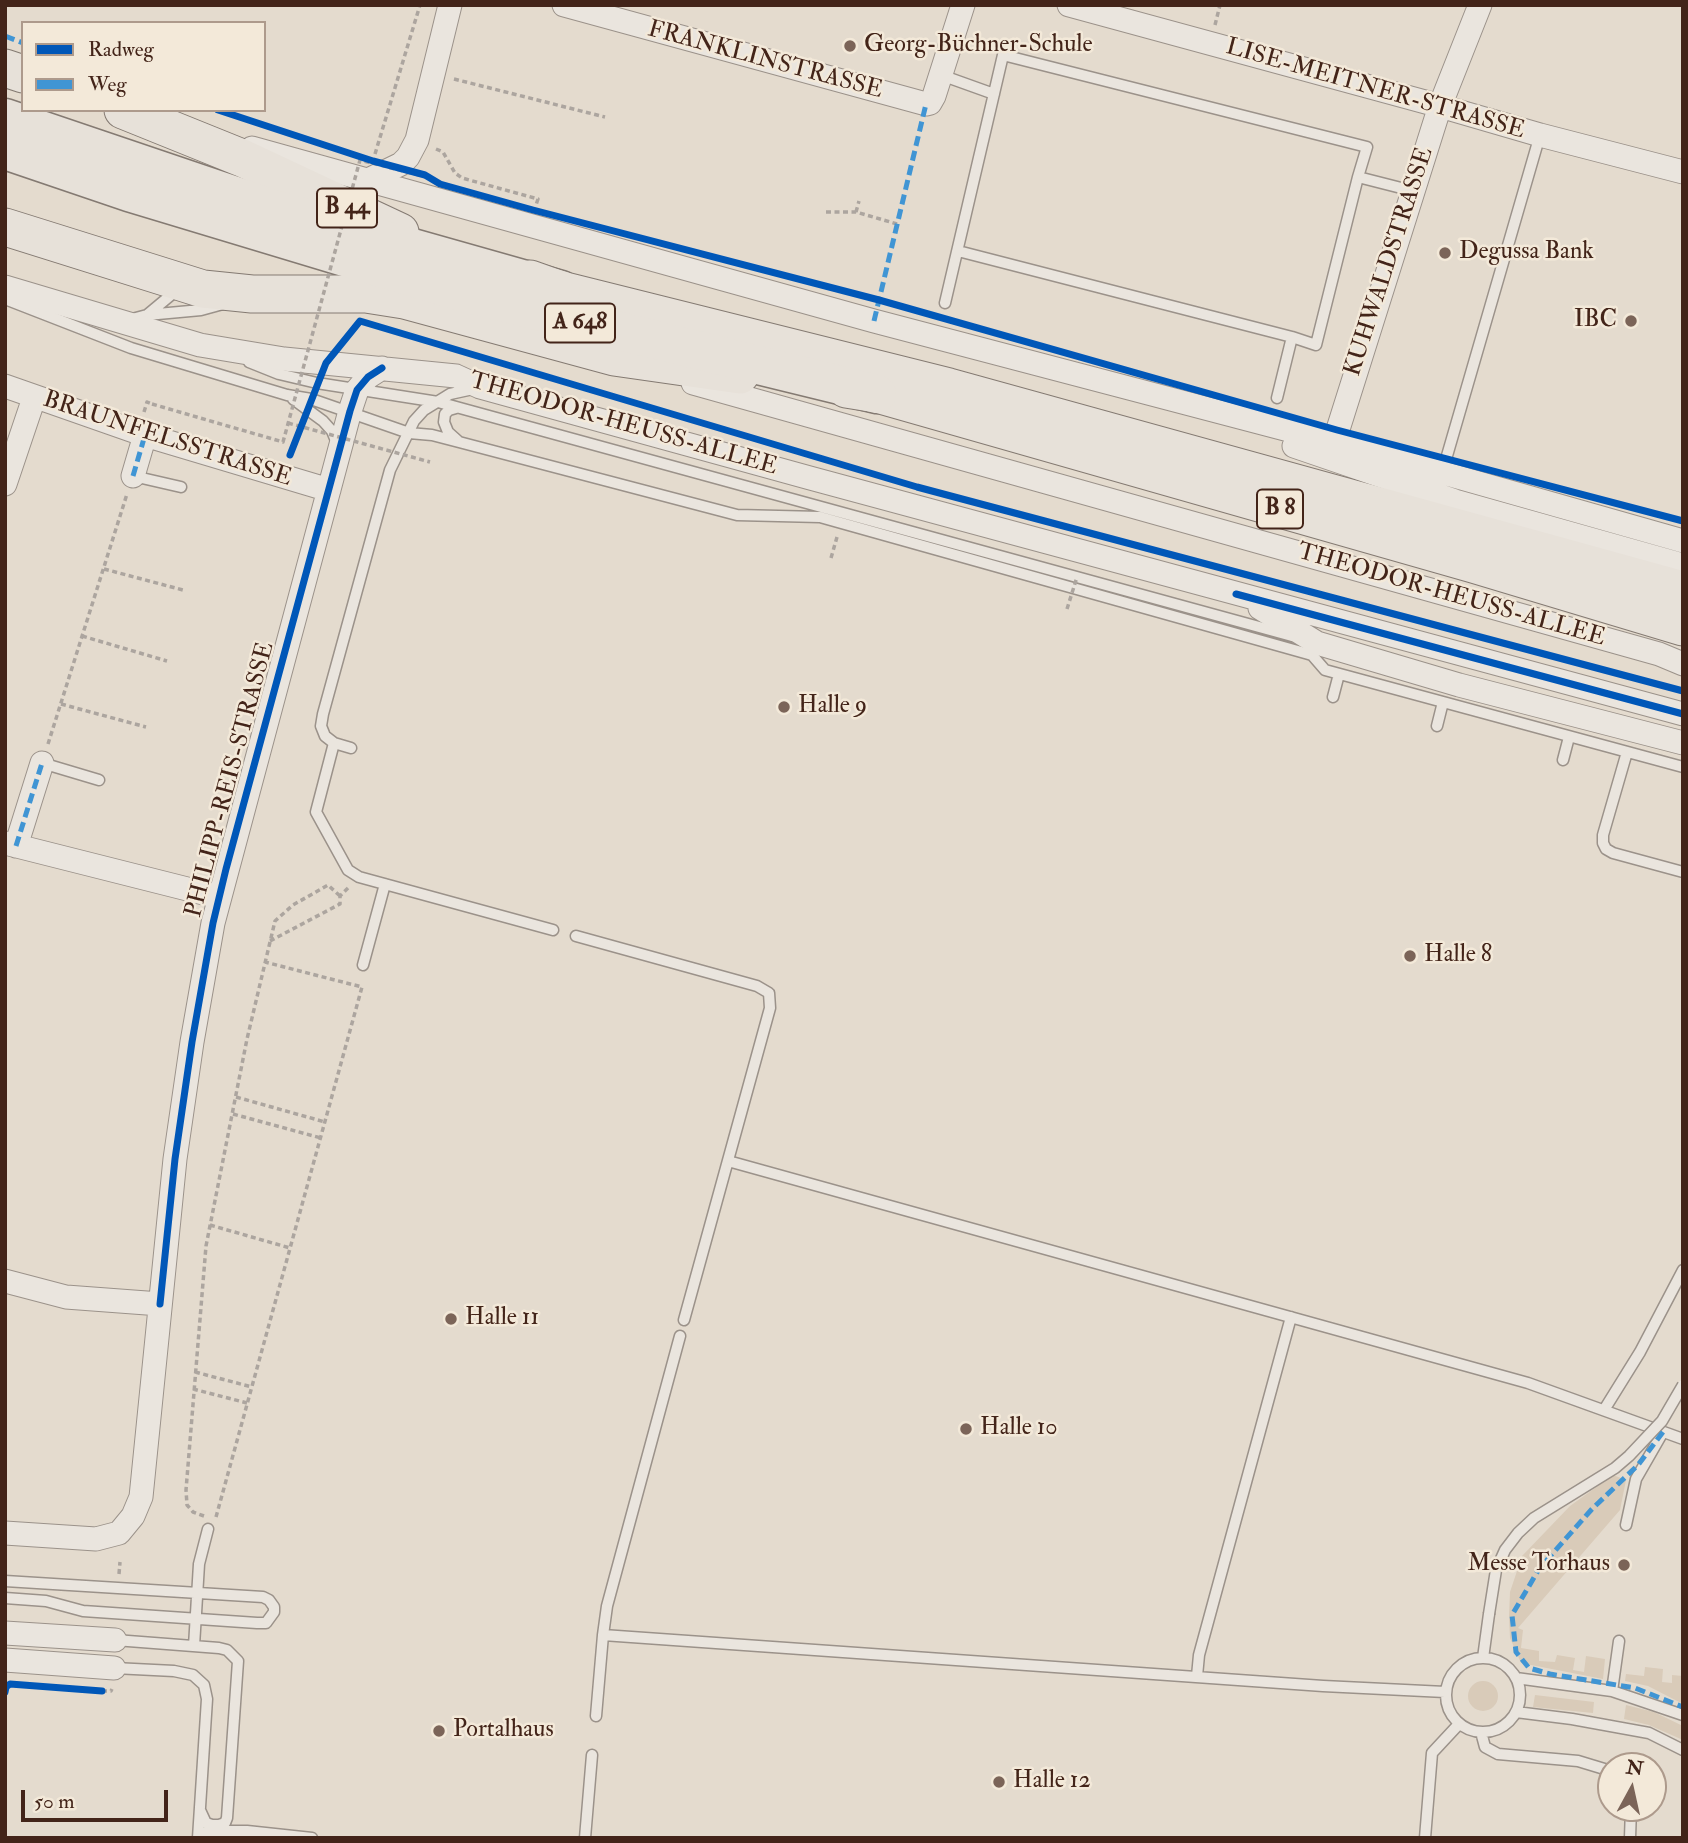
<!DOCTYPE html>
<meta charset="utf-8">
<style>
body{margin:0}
#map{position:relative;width:1688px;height:1843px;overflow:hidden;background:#e4dbce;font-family:"IM FELL Double Pica",serif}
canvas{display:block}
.frame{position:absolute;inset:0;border:7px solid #432419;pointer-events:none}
.legend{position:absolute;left:21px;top:21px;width:245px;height:91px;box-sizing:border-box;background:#f3e9d9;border:2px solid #ad9a8c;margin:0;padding:9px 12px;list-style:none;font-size:21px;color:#432419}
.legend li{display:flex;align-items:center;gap:14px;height:35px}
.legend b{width:35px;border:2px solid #ad9a8c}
.north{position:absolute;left:1597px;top:1752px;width:70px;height:70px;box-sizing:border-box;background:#f3e9d9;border:2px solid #ad9a8c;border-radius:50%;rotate:8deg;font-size:19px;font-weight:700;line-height:28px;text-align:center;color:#432419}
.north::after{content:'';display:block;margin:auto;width:24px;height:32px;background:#7b6458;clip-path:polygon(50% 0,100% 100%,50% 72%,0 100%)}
.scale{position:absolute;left:21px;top:1790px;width:147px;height:32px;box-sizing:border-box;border:4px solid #432419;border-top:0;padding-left:9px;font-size:21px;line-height:24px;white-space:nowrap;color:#432419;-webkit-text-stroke:5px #f3e9d9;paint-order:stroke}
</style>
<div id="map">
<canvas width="1688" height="1843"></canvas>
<div class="frame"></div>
<ul class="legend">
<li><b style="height:9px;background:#0057b8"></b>Radweg</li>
<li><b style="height:9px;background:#4095d4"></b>Weg</li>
</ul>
<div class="north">N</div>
<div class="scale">50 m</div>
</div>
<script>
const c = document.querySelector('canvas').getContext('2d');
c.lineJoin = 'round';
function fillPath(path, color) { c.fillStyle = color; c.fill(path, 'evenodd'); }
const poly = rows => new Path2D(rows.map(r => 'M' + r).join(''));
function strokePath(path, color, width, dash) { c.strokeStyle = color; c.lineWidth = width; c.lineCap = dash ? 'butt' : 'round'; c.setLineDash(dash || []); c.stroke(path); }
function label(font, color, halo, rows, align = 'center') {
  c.font = font + ' "IM FELL Double Pica",serif'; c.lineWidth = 5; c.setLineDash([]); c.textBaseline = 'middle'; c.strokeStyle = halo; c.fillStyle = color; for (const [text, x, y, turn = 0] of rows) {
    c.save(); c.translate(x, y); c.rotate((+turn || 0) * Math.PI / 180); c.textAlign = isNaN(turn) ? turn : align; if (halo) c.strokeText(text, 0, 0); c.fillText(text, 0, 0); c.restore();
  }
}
const green = poly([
 [1613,1475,1626,1480,1620,1510,1518,1628,1523,1630,1521,1648,1539,1651,1539,1661,1555,1662,1557,1655,1575,1658,1573,1670,1584,1672,1586,1656,1605,1659,1603,1679,1521,1663,1510,1638,1509,1616,1510,1592,1522,1556,1570,1506],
 [1645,1667,1663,1669,1662,1682,1672,1683,1672,1675,1683,1676,1683,1704,1648,1686,1625,1681,1626,1674,1644,1676],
 '1468 1696a15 15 0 1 1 30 0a15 15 0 1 1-30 0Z',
 [1535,1695,1594,1702,1593,1713,1533,1707],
 [1626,1705,1654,1712,1683,1726,1683,1740,1649,1725,1624,1719]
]);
const path = poly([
 [1215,25,1220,5],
 [454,79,605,117],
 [436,149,443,152,455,173,462,178,538,199,536,205],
 [375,154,420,5],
 [826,212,856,212,897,224],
 [856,212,859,201],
 [144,412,147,402,152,404],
 [831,558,837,537],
 [104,569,183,590],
 [82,636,167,661],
 [61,704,146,727],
 [48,744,127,494],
 [270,941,340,904,340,896,349,887],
 [236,1097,325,1122],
 [233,1114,321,1138],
 [210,1225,290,1248],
 [195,1372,252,1387],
 [193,1389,247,1403],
 [204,1516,193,1512,187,1505,186,1490,206,1246,247,1039,275,921,293,905,328,885,340,896],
 [216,1517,362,987,265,962],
 [119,1574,120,1562],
 [102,1691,111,1691,112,1689]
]);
const service = poly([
 [941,75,994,94],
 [958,251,1292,337,1277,398],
 [5,299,131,348,287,395,311,399,409,433,432,435,459,442,737,515,820,517,1312,655,1325,670,1683,767],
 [945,303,1003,55,1367,147,1358,177,1413,191],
 [147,315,177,290],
 [132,319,147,315,201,310,223,304],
 [1292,337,1316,345,1358,177],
 [249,362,279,374,317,383,438,402,1292,636],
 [293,399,323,421,332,431,337,443],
 [456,408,449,410,445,414,444,422,448,432,458,441],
 [1442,473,1540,135],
 [133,476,181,487],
 [1333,697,1339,674],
 [1437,726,1443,702],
 [334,743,316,812,348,870,359,877,553,930],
 [351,748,334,743,325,736,321,726,323,714,390,470,414,421,424,410,450,394,473,389],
 [1627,752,1603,835,1603,843,1606,849,1613,853,1683,872],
 [1563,760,1569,737],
 [42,763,99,780],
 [576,936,757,986,769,993,770,1008,684,1320],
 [363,965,385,884],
 [728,1161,1528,1383,1683,1439],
 [1604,1410,1640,1352,1683,1270],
 [1626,1525,1636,1479,1663,1432],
 [5,1581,263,1597,269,1600,274,1607,274,1612,266,1623,257,1623,83,1611,46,1601,5,1598],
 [603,1635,607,1606,680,1336],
 [115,1640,219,1648,227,1650,238,1661,227,1818,225,1823,219,1825,212,1825,206,1823,200,1810],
 [194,1646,199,1564,208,1529],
 '1446 1695a37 37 0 1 1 74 0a37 37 0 1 1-74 0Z',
 [1483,1658,1489,1614],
 [114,1668,174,1671,193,1675,204,1685,207,1699,198,1838],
 [1197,1676,1199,1655,1291,1317],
 [1516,1678,1612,1691,1683,1715],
 [1612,1691,1619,1641],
 [1516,1712,1572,1719,1649,1733,1683,1750],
 [596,1716,603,1635,1323,1686,1445,1692],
 [1481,1732,1485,1747,1498,1754,1578,1761,1611,1771],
 [199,1838,208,1831,247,1831,312,1838],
 [585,1838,592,1755],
 [1425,1838,1432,1753,1459,1724],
 [1630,1838,1631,1808]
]);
const minor = poly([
 [564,5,926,104,930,103,934,96,963,5],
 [1069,5,1440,106,1540,135,1683,172],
 [252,148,874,321,1334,442,1683,541],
 [368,180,401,164,408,157,417,140,450,5],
 [5,287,200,345,284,359,456,376,480,387,810,478,1683,714],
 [693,383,1659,654,1683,664],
 [5,386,145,435,329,490],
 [1334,442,1440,106,1480,5],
 [1294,446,1455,501,1683,565],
 [133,476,145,435],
 [5,484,34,398],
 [1260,608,1317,643,1459,685,1683,743],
 [5,843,219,897],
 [16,846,42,763],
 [5,1281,66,1297,160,1304],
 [5,1533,96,1539,119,1533,133,1516,141,1497,175,1159,192,1042,213,923,350,411,357,390,368,377,382,368],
 [5,1633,115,1640],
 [5,1660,114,1668]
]);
const primary = poly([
 [5,68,23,74],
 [123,110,242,158,400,232],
 [5,227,203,289,252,294,366,294,404,300,614,357,740,375],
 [530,279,561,290,949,387,1683,590],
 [846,389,877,394,1473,564,1683,627]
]);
const motorway = poly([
 [5,118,271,208,561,290],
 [5,150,129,192,464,293,877,394]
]);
const pathBridge = poly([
 [152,404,283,442,360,160,434,179],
 [288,423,430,462],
 [1067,609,1077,577]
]);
const serviceBridge = poly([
 [1489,1614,1496,1570,1505,1550,1518,1533,1534,1518,1615,1468,1629,1456,1662,1421,1683,1385]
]);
const quiet = poly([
 [5,36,23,43],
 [874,321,926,104],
 [133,476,145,435],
 [16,846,42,763],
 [1663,1432,1638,1465,1592,1509,1539,1569,1512,1615,1516,1652,1529,1668,1550,1674,1635,1688,1683,1707]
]);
const cycleway = poly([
 [218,110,373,161,425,175,440,184,533,210,879,300,1337,430,1683,521],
 [290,455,326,363,360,321,917,487,1683,691],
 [1236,594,1683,714],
 [160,1304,175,1159,192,1042,213,923,226,869,350,411,357,390,368,377,382,368],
 [5,1692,6,1687,10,1684,102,1691]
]);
const markers = [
 [850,46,7,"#7b6458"],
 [1445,253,7,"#7b6458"],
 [1631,321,7,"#7b6458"],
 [784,707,7,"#7b6458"],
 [1410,956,7,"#7b6458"],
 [451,1319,7,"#7b6458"],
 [966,1429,7,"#7b6458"],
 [1624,1565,7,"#7b6458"],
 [439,1731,7,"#7b6458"],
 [999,1782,7,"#7b6458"]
];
const shields = [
 [347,208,60],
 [580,323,70],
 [1280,509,46]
];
const shieldNames = [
 ["B 44",347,208],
 ["A 648",580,323],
 ["B 8",1280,509]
];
const poiNames = [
 ["Georg-Büchner-Schule",864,46],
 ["Degussa Bank",1459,253],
 ["IBC",1617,321,"right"],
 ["Halle 9",798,707],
 ["Halle 8",1424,956],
 ["Halle 11",465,1319],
 ["Halle 10",980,1429],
 ["Messe Torhaus",1610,1565,"right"],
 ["Portalhaus",453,1731],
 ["Halle 12",1013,1782]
];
const streetNames = [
 ["FRANKLINSTRASSE",765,61,15],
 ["LISE-MEITNER-STRASSE",1375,90,16],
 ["KUHWALDSTRASSE",1390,262,-72],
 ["THEODOR-HEUSS-ALLEE",623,425,16],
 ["BRAUNFELSSTRASSE",167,440,18],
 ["THEODOR-HEUSS-ALLEE",1451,596,16],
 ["PHILIPP-REIS-STRASSE",231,780,-75]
];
fillPath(green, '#d9cbb9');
strokePath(service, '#9b928a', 13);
strokePath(minor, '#9b928a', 25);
strokePath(primary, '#847a72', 39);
strokePath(motorway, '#847a72', 41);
strokePath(path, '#aca59f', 3.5, [5, 3.5]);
strokePath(service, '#eae5de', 10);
strokePath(minor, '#eae5de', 23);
strokePath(primary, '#e7e1d9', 37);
strokePath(motorway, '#e7e1d9', 38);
strokePath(serviceBridge, '#9b928a', 13, []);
strokePath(pathBridge, '#aca59f', 3.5, [5, 3.5]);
strokePath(serviceBridge, '#eae5de', 10);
strokePath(quiet, '#4095d4', 5, [10, 5]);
strokePath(cycleway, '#0057b8', 7);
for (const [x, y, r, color] of markers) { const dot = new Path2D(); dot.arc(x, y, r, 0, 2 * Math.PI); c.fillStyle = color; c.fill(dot); strokePath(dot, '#f3e9d9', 2.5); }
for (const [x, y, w] of shields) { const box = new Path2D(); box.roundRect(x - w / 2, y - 19.5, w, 39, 5); c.fillStyle = '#f3e9d9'; c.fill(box); strokePath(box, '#432419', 2); }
label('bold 23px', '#432419', null, shieldNames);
label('24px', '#432419', '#f3e9d9', poiNames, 'left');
label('24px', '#432419', '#f3e9d9', streetNames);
</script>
